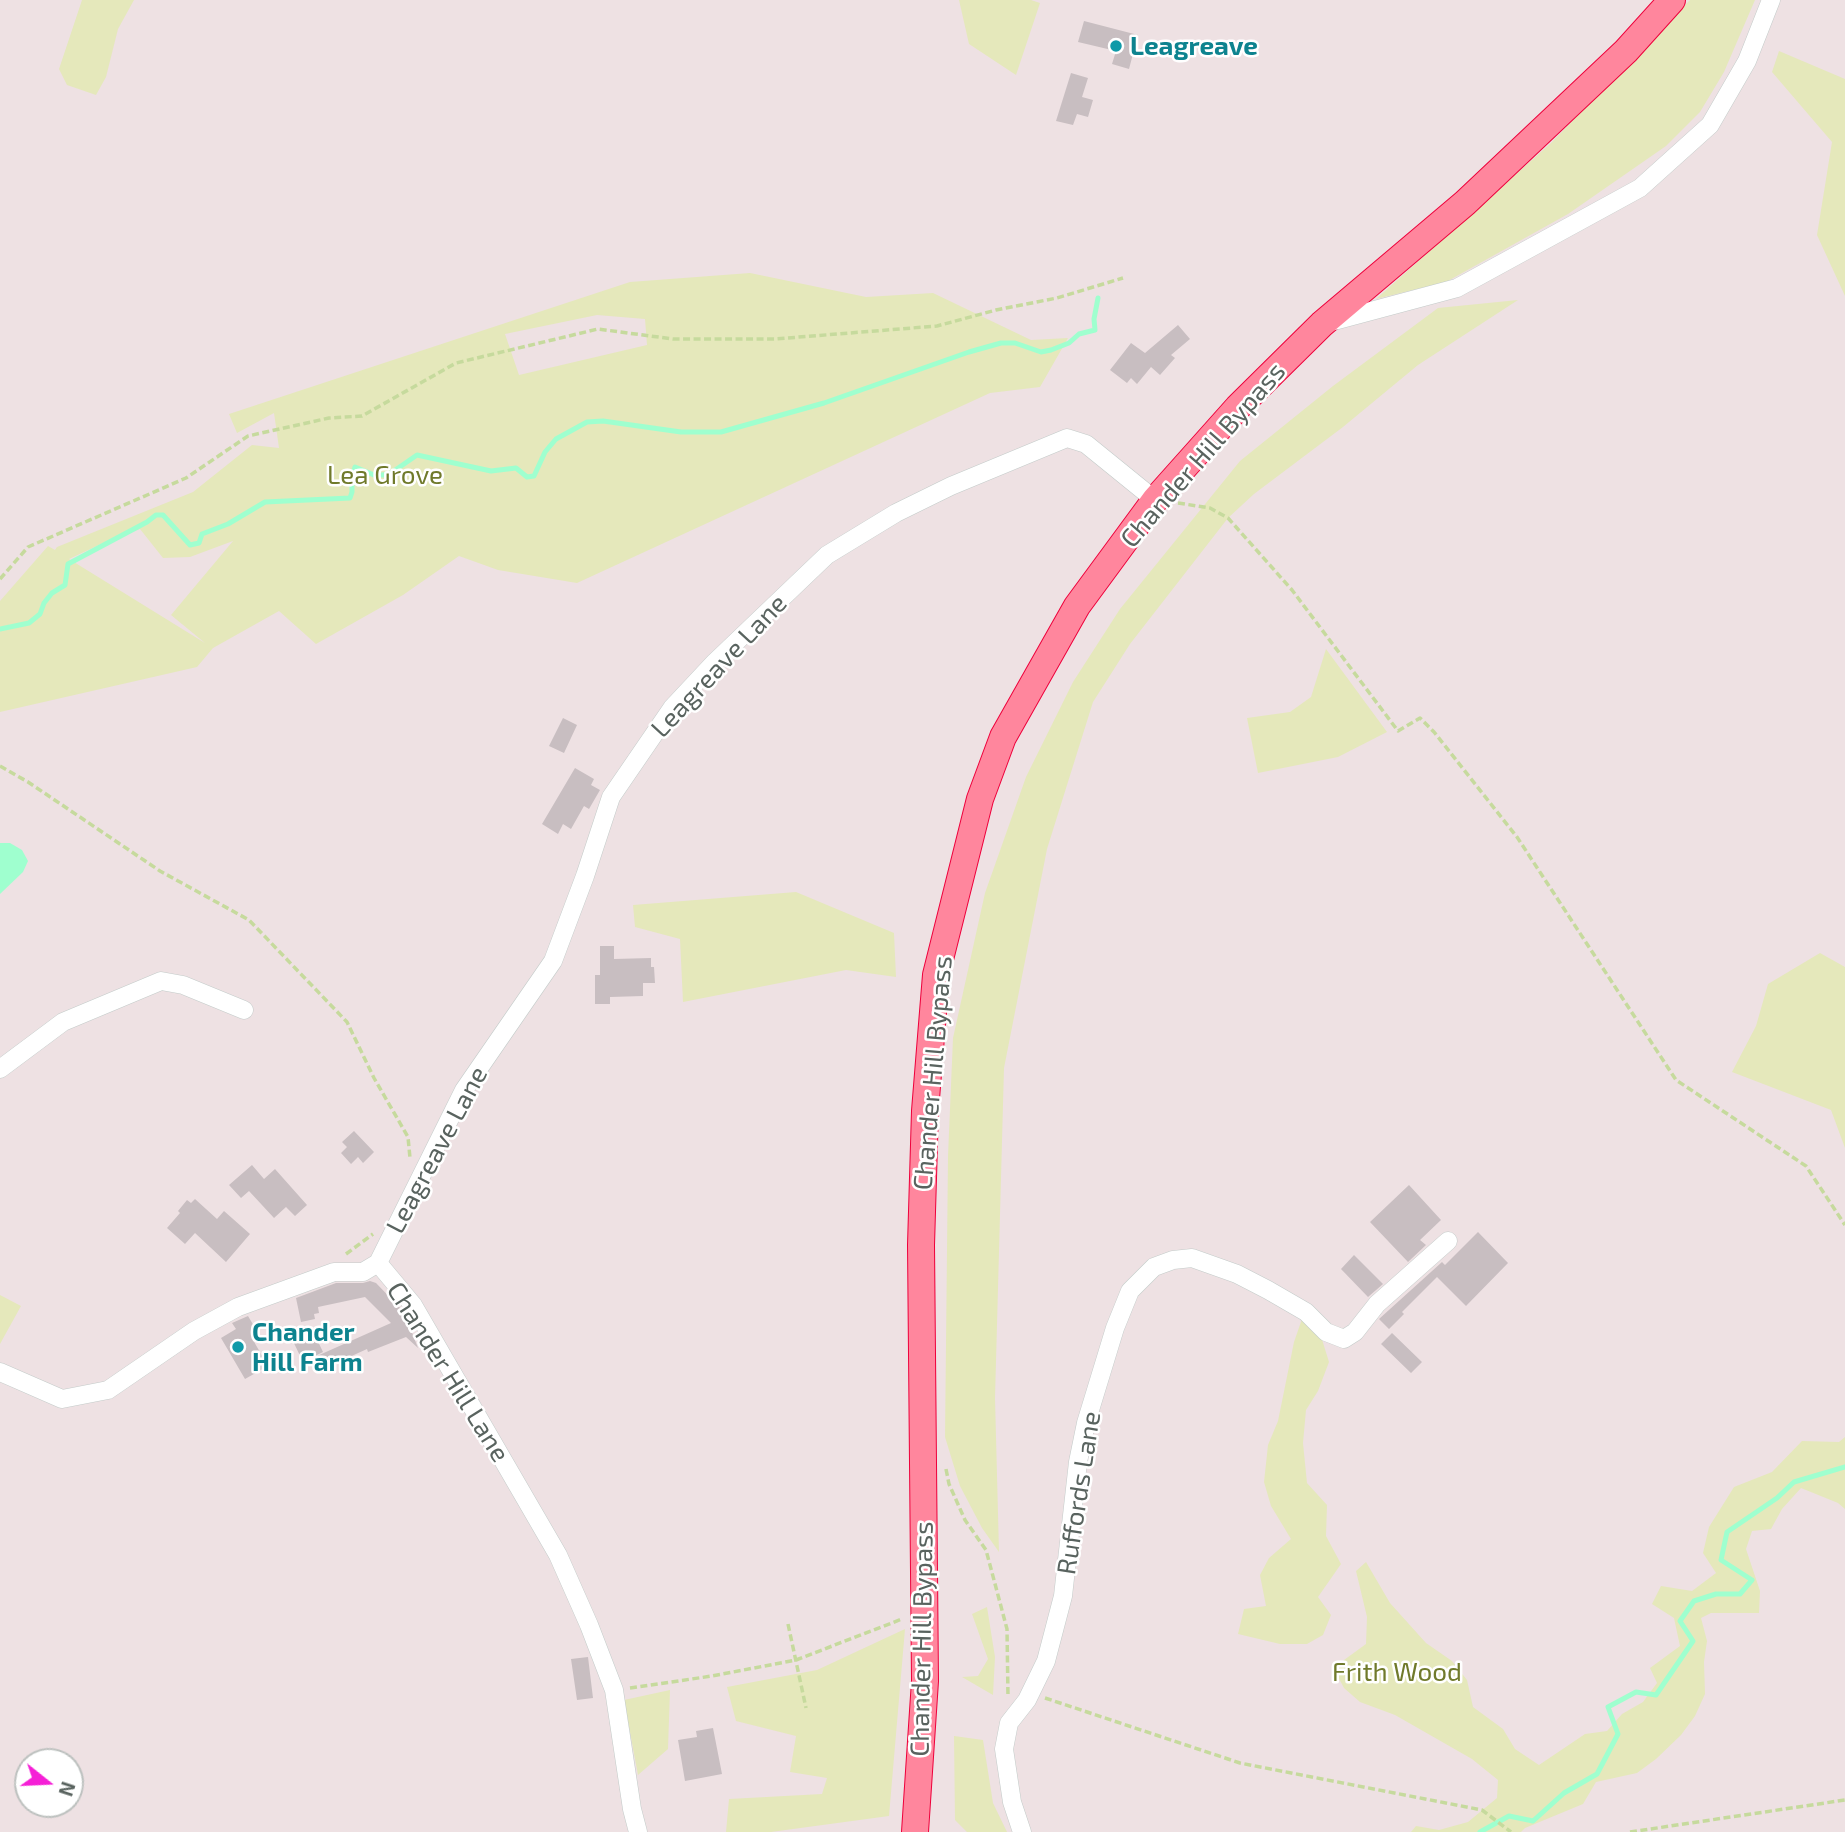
<!DOCTYPE html>
<style>
body{margin:0}
#map{position:relative;width:1845px;height:1832px;overflow:hidden;background:#eee1e3;font-family:"Exo 2",sans-serif}
canvas{display:block}
.north{position:absolute;left:14px;top:1748px;width:70px;height:70px;box-sizing:border-box;background:#fff;border:2px solid #bdc1bf;border-radius:50%;rotate:108deg;font-size:19px;font-weight:700;line-height:28px;text-align:center;color:#59635f}
.north::after{content:'';display:block;margin:auto;width:24px;height:32px;background:#f51fd6;clip-path:polygon(50% 0,100% 100%,50% 72%,0 100%)}
</style>
<div id="map">
<canvas width="1845" height="1832"></canvas>
<div class="north">N</div>
</div>
<script>
const c = document.querySelector('canvas').getContext('2d');
c.lineJoin = 'round';
function fillPath(path, color) { c.fillStyle = color; c.fill(path, 'evenodd'); }
const poly = rows => new Path2D(rows.map(r => 'M' + r).join(''));
function strokePath(path, color, width, dash) { c.strokeStyle = color; c.lineWidth = width; c.lineCap = dash ? 'butt' : 'round'; c.setLineDash(dash || []); c.stroke(path); }
function label(font, color, halo, rows, align = 'center') {
  c.font = font + ' "Exo 2",sans-serif'; c.lineWidth = 5; c.setLineDash([]); c.textBaseline = 'middle'; c.strokeStyle = halo; c.fillStyle = color; for (const [text, x, y, turn = 0] of rows) {
    c.save(); c.translate(x, y); c.rotate((+turn || 0) * Math.PI / 180); c.textAlign = isNaN(turn) ? turn : align; if (halo) c.strokeText(text, 0, 0); c.fillText(text, 0, 0); c.restore();
  }
}
const green = poly([
 [82,0,134,0,118,29,106,77,96,95,67,85,59,69],
 [959,0,1031,0,1040,3,1016,75,969,44],
 [1690,0,1755,0,1724,72,1700,112,1666,146,1568,214,1446,282,1376,299,1551,143],
 [1779,51,1845,79,1845,296,1817,235,1832,142,1772,72],
 [750,273,866,297,933,293,1031,340,1068,338,1040,387,990,393,577,583,498,570,459,556,403,595,316,644,279,611,213,648,197,667,0,712,0,601,48,546,55,550,57,547,193,492,252,445,279,448,274,413,237,433,229,414,630,282],
 [597,315,645,319,647,345,519,375,505,334],
 [140,529,163,558,190,557,233,541,171,615,205,643,69,559,114,538],
 [1518,300,1418,365,1343,427,1254,494,1228,518,1130,644,1093,702,1047,849,1004,1068,995,1398,999,1552,982,1528,960,1486,945,1437,948,1156,953,1038,985,893,1026,777,1073,682,1120,609,1240,461,1333,386,1438,308],
 [1326,649,1387,732,1338,757,1258,773,1247,718,1290,712,1311,697],
 [796,892,894,933,896,977,846,970,683,1002,680,939,635,927,633,905],
 [1820,953,1845,967,1845,1148,1831,1110,1732,1072,1756,1026,1768,984],
 [0,1295,21,1306,0,1344],
 [1302,1319,1320,1333,1329,1362,1318,1391,1306,1410,1303,1443,1307,1483,1327,1505,1326,1536,1341,1564,1318,1597,1331,1615,1323,1635,1307,1644,1280,1644,1238,1634,1244,1609,1266,1606,1260,1575,1269,1558,1291,1539,1271,1506,1264,1482,1268,1445,1278,1421,1294,1342],
 [1845,1437,1845,1509,1838,1503,1801,1488,1782,1509,1771,1529,1752,1531,1746,1549,1760,1591,1759,1613,1711,1613,1701,1618,1707,1641,1704,1662,1705,1694,1695,1716,1681,1735,1656,1759,1637,1773,1596,1782,1583,1804,1525,1828,1521,1832,1411,1832,1416,1826,1439,1830,1468,1822,1497,1798,1498,1780,1472,1759,1395,1715,1360,1702,1344,1688,1336,1673,1344,1660,1366,1644,1367,1617,1356,1571,1366,1562,1390,1603,1426,1643,1452,1661,1467,1680,1473,1707,1503,1729,1515,1749,1539,1765,1585,1734,1607,1731,1622,1714,1643,1702,1657,1683,1650,1668,1680,1646,1674,1618,1652,1604,1661,1586,1692,1591,1716,1573,1703,1553,1709,1527,1734,1487,1772,1472,1802,1441,1839,1442],
 [987,1607,995,1657,993,1695,962,1677,978,1676,988,1659,972,1614],
 [905,1629,889,1816,771,1832,726,1832,729,1799,822,1794,827,1778,790,1772,796,1736,736,1721,727,1687,817,1670],
 [670,1690,668,1749,638,1775,624,1700],
 [954,1736,983,1740,993,1803,1007,1832,967,1832,955,1820]
]);
const water = poly([
 [0,843,10,843,22,850,28,861,23,872,0,894]
]);
const stream = poly([
 [0,629,29,623,40,614,44,603,52,593,65,585,68,564,147,522,156,515,163,515,190,545,199,543,202,534,228,524,265,502,350,498,352,492,352,476,355,467,374,475,383,475,391,473,417,455,491,471,516,468,527,477,534,476,545,452,556,439,587,422,603,421,681,432,721,432,824,403,969,352,1001,343,1015,343,1041,352,1051,350,1069,343,1079,334,1095,330,1094,319,1098,298],
 [1480,1832,1509,1816,1533,1821,1564,1793,1597,1774,1618,1734,1608,1707,1636,1692,1656,1695,1693,1641,1680,1621,1694,1601,1716,1594,1740,1594,1752,1580,1721,1560,1727,1532,1777,1498,1794,1482,1845,1467]
]);
const building = poly([
 [1084,21,1138,35,1129,69,1112,64,1116,51,1078,42],
 [1071,73,1088,78,1082,97,1093,100,1088,117,1077,114,1073,125,1056,121],
 [1178,325,1190,339,1171,355,1175,358,1160,375,1151,367,1137,384,1131,378,1127,383,1110,370,1131,343,1145,353],
 [563,718,577,725,564,753,549,746],
 [575,768,594,779,591,785,600,790,589,809,584,806,571,829,563,824,558,834,542,824],
 [600,946,614,946,614,959,651,958,651,967,654,967,655,983,643,983,643,996,610,997,610,1004,595,1004,595,975,600,975],
 [354,1131,374,1152,363,1163,358,1157,351,1164,341,1153,347,1147,342,1142],
 [252,1165,264,1179,275,1169,307,1205,295,1216,286,1207,274,1218,249,1191,241,1198,229,1185],
 [1409,1185,1441,1220,1420,1240,1426,1245,1408,1262,1370,1222],
 [195,1199,217,1219,224,1211,250,1234,226,1262,195,1233,185,1244,167,1228,180,1213,178,1211,187,1200,191,1203],
 [1478,1232,1508,1263,1466,1306,1437,1277,1402,1312,1404,1314,1389,1329,1379,1319,1442,1262,1445,1265],
 [1354,1255,1383,1284,1368,1297,1341,1269],
 [370,1281,376,1283,404,1312,418,1348,406,1337,368,1352,367,1349,323,1369,317,1356,391,1323,365,1297,318,1307,319,1313,314,1314,315,1319,301,1322,296,1298,336,1283,363,1283],
 [248,1316,260,1336,253,1340,268,1366,245,1379,221,1338,236,1329,232,1323],
 [312,1329,323,1352,303,1362,292,1339],
 [1392,1333,1422,1362,1411,1373,1381,1344],
 [588,1657,593,1698,577,1700,571,1659],
 [713,1728,722,1774,685,1781,678,1740,697,1737,696,1731]
]);
const path = poly([
 [1178,503,1210,508,1228,518,1292,590,1398,731,1420,718,1434,732,1517,837,1676,1080,1806,1166,1845,1225],
 [0,579,28,547,186,478,248,436,329,418,362,416,456,363,598,329,673,339,775,339,937,326,996,310,1057,298,1123,278],
 [0,766,28,782,160,871,249,920,347,1022,374,1078,408,1137,410,1158],
 [346,1254,373,1234],
 [946,1469,949,1484,965,1520,986,1550,1007,1629,1008,1697],
 [788,1624,806,1708],
 [630,1688,712,1676,796,1660,902,1619],
 [1045,1698,1240,1763,1482,1810,1511,1832],
 [1630,1832,1845,1800]
]);
const minor = poly([
 [1330,322,1457,288,1640,188,1710,125,1747,61,1771,0],
 [0,1069,63,1022,161,981,183,985,244,1010],
 [378,1263,464,1090,553,961,585,876,611,797,672,708,715,662,827,555,896,513,951,486,1067,438,1086,444,1155,500],
 [0,1372,62,1399,108,1390,194,1331,238,1307,334,1272,363,1272,378,1263,413,1305,558,1555,589,1625,614,1690,632,1809,638,1832],
 [1022,1832,1012,1802,1004,1749,1009,1723,1027,1700,1046,1661,1063,1596,1078,1462,1086,1423,1115,1328,1130,1291,1154,1267,1173,1260,1192,1258,1237,1274,1268,1290,1306,1312,1326,1332,1344,1339,1355,1332,1377,1304,1448,1241]
]);
const highway = poly([
 [915,1832,925,1681,921,1245,925,1111,936,975,980,799,1003,737,1077,606,1155,500,1238,407,1322,324,1465,203,1626,51,1672,0]
]);
const markers = [
 [1116,46,7,"#0f9aa8"],
 [238,1347,7,"#0f9aa8"]
];
const cultureNames = [
 ["Leagreave",1130,46],
 ["Chander",252,1332],
 ["Hill Farm",252,1362]
];
const streetNames = [
 ["Chander Hill Bypass",1203,455,-49],
 ["Leagreave Lane",719,666,-47],
 ["Chander Hill Bypass",933,1073,-85],
 ["Leagreave Lane",437,1150,-62],
 ["Chander Hill Lane",448,1372,58],
 ["Ruffords Lane",1079,1493,-81],
 ["Chander Hill Bypass",922,1639,-89]
];
const parkNames = [
 ["Lea Grove",385,475],
 ["Frith Wood",1397,1672]
];
fillPath(green, '#e5e8bb');
fillPath(water, '#9fffcf');
strokePath(stream, '#9fffcf', 5);
fillPath(building, '#c8bec1');
strokePath(minor, '#c3cbc9', 19);
strokePath(highway, '#ee003b', 28);
strokePath(path, '#c6da9d', 3.5, [7, 3.5]);
strokePath(minor, '#fff', 18);
strokePath(highway, '#ff869d', 26);
for (const [x, y, r, color] of markers) { const dot = new Path2D(); dot.arc(x, y, r, 0, 2 * Math.PI); c.fillStyle = color; c.fill(dot); strokePath(dot, '#fff', 2.5); }
label('bold 26px', '#0d838f', '#fff', cultureNames, 'left');
label('26px', '#59635f', '#fff', streetNames);
label('26px', '#707a2b', '#fff', parkNames);
</script>
